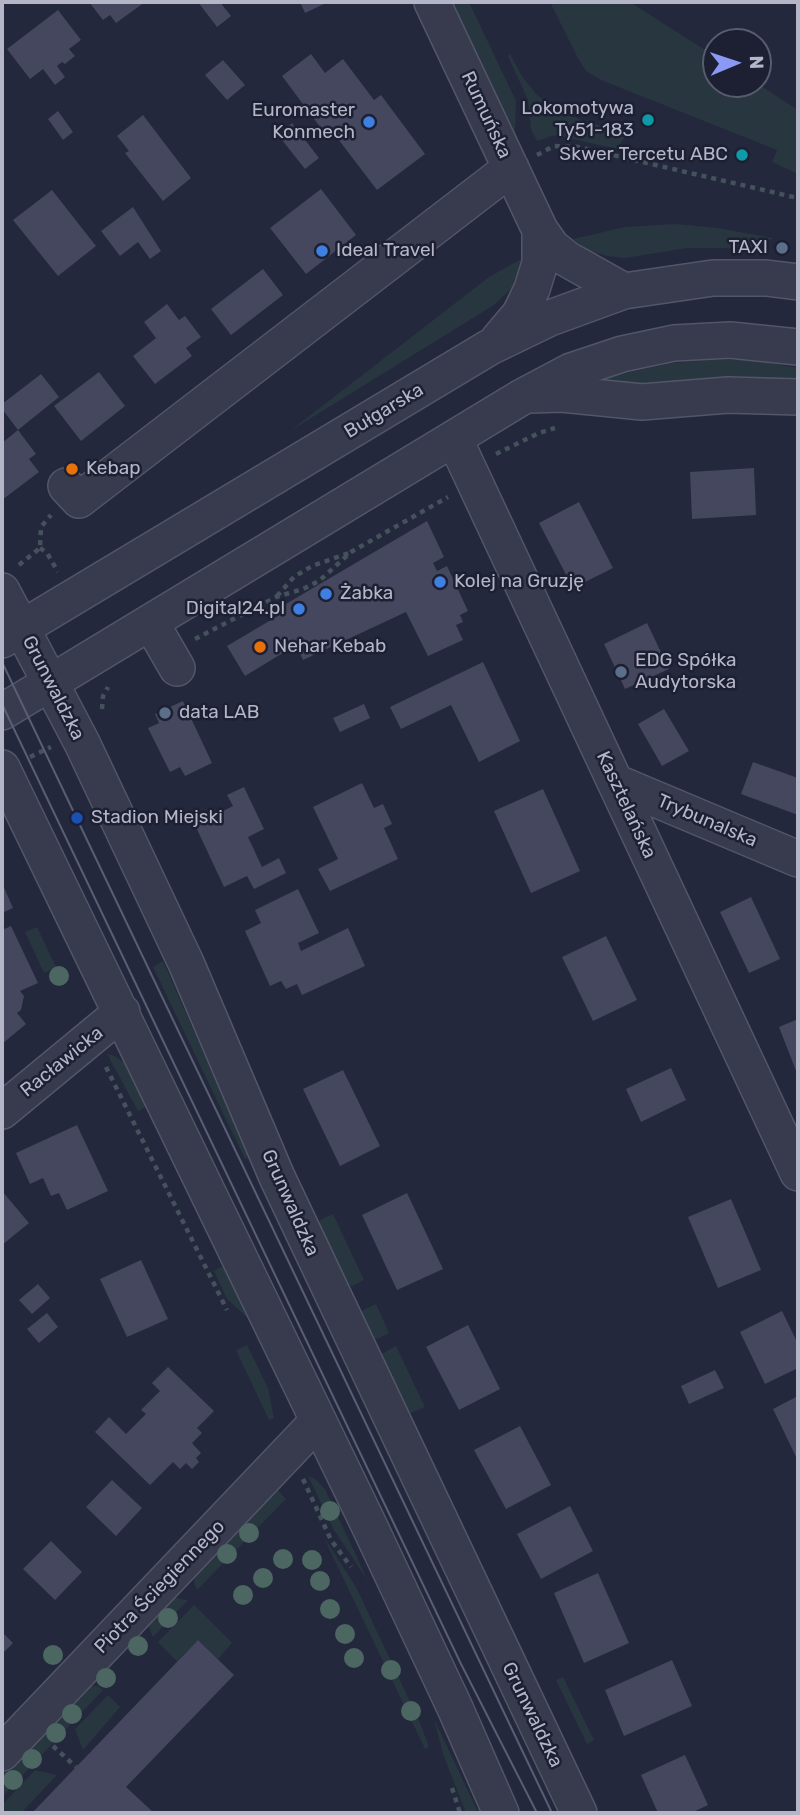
<!DOCTYPE html>
<meta charset="utf-8">
<style>
body{margin:0}
#map{position:relative;width:800px;height:1815px;overflow:hidden;background:#24283c;font-family:Rubik,sans-serif}
canvas{display:block}
.frame{position:absolute;inset:0;border:4px solid #b4b6c8;pointer-events:none}
.north{position:absolute;left:702px;top:28px;width:70px;height:70px;box-sizing:border-box;background:#1d2032;border:2px solid #595c6e;border-radius:50%;rotate:88deg;font-size:19px;font-weight:700;line-height:28px;text-align:center;color:#b4b6c8}
.north::after{content:'';display:block;margin:auto;width:24px;height:32px;background:#8c98f5;clip-path:polygon(50% 0,100% 100%,50% 72%,0 100%)}
</style>
<div id="map">
<canvas width="800" height="1815"></canvas>
<div class="frame"></div>
<div class="north">N</div>
</div>
<script>
const c = document.querySelector('canvas').getContext('2d');
c.lineJoin = 'round';
function fillPath(path, color) { c.fillStyle = color; c.fill(path, 'evenodd'); }
const poly = rows => new Path2D(rows.map(r => 'M' + r).join(''));
function strokePath(path, color, width, dash) { c.strokeStyle = color; c.lineWidth = width; c.lineCap = dash ? 'butt' : 'round'; c.setLineDash(dash || []); c.stroke(path); }
function label(font, color, halo, rows, align = 'center') {
  c.font = font + ' Rubik,sans-serif'; c.lineWidth = 5; c.setLineDash([]); c.textBaseline = 'middle'; c.strokeStyle = halo; c.fillStyle = color; for (const [text, x, y, turn = 0] of rows) {
    c.save(); c.translate(x, y); c.rotate((+turn || 0) * Math.PI / 180); c.textAlign = isNaN(turn) ? turn : align; if (halo) c.strokeText(text, 0, 0); c.fillText(text, 0, 0); c.restore();
  }
}
const green = poly([
 [450,2,469,2,516,101,515,133,486,79],
 [550,2,630,2,716,57,716,84,758,84,798,110,798,174,772,162,777,150,601,80,586,71,578,58],
 [510,54,522,76,537,95,558,110,581,120,627,134,617,149,555,135,537,141,531,129,528,100,508,56],
 [675,224,718,228,773,238,757,248,687,248,625,258,607,256,589,251,573,239,625,227],
 [523,258,519,277,514,286,494,305,290,431,489,277],
 [723,359,759,361,798,368,798,383,652,386,594,383,624,373,673,363],
 [37,927,56,967,44,973,25,932],
 [163,961,249,1157,245,1159,153,967],
 [107,1054,115,1056,128,1066,148,1106,138,1111],
 [333,1214,364,1280,352,1286,344,1283,318,1228,320,1220],
 [221,1267,226,1268,250,1320,227,1299,214,1271],
 [376,1304,389,1333,377,1339,369,1337,360,1317,363,1310],
 [247,1345,268,1388,274,1418,269,1420,236,1350],
 [396,1346,425,1407,411,1413,404,1410,380,1360,383,1353],
 [308,1476,315,1479,325,1489,368,1581,334,1530],
 [276,1488,286,1499,197,1590,194,1582,195,1574],
 [323,1536,356,1587,421,1725,429,1747,425,1749],
 [172,1597,188,1600,153,1637,149,1627,151,1618],
 [194,1605,232,1643,218,1659,198,1640,177,1661,158,1642],
 [563,1677,594,1740,587,1744,556,1680],
 [88,1685,98,1686,103,1690,2,1797,2,1775],
 [108,1695,120,1707,83,1750,75,1729],
 [434,1719,478,1812,479,1813,466,1813,443,1754],
 [35,1770,57,1775,21,1813,2,1813,2,1805]
]);
const building = poly([
 [89,2,145,2,116,23,110,15,103,20],
 [198,2,220,2,231,16,217,27],
 [300,2,328,2,305,13],
 [58,10,81,40,69,49,75,56,65,64,62,62,57,66,65,77,55,85,43,69,30,79,7,49],
 [311,54,325,73,343,59,374,100,381,95,425,154,377,190,335,135,329,139,282,76],
 [223,60,245,85,227,100,205,75],
 [58,111,73,132,63,140,48,119],
 [143,115,191,178,163,201,125,153,129,151,117,136],
 [292,123,319,158,305,169,278,135],
 [321,189,356,235,306,274,270,228],
 [52,190,96,246,58,276,13,220],
 [133,207,161,251,150,259,138,242,120,256,101,231],
 [263,269,283,295,231,335,211,309],
 [167,304,179,320,185,316,201,337,186,348,192,356,155,384,133,356,156,338,144,322],
 [99,372,125,406,81,441,54,406],
 [41,374,59,397,18,430,2,409,2,404],
 [18,430,36,454,29,459,39,472,2,500,2,443],
 [754,468,756,515,692,519,690,472],
 [579,502,613,568,573,588,539,523],
 [427,521,444,557,433,563,437,571,447,566,468,611,460,615,463,622,456,625,463,640,428,656,406,612,303,660,296,645,245,676,227,646,281,614,279,608],
 [647,623,669,669,625,689,604,644],
 [483,662,520,741,479,762,451,705,401,729,390,707],
 [183,701,212,763,185,776,180,767,170,772,148,728,159,723,155,714],
 [364,704,370,718,340,732,333,718],
 [664,709,689,751,662,766,638,724],
 [753,762,798,778,798,815,741,794],
 [362,783,374,808,383,804,392,824,384,828,398,859,330,891,318,869,338,859,313,807],
 [244,787,264,829,248,837,262,867,279,858,286,873,254,889,247,876,224,887,195,825,233,806,227,795],
 [543,789,580,871,531,893,494,811],
 [2,883,13,908,2,913],
 [298,889,319,933,298,943,301,951,348,928,365,966,302,995,297,984,286,989,281,981,270,986,245,931,261,923,255,910],
 [751,897,780,959,749,973,720,912],
 [11,926,38,983,20,991,24,996,21,1010,17,1013,26,1024,2,1044,2,930],
 [606,936,637,1000,593,1021,562,957],
 [798,1019,798,1076,779,1027],
 [671,1068,686,1100,641,1122,626,1089],
 [343,1070,380,1146,340,1166,303,1089],
 [77,1125,108,1191,67,1210,59,1193,51,1196,43,1178,30,1184,16,1153],
 [2,1191,29,1223,2,1245],
 [407,1193,443,1269,397,1290,362,1215],
 [731,1199,761,1270,718,1288,688,1217],
 [141,1260,168,1319,127,1337,100,1279],
 [38,1284,50,1298,32,1314,19,1300],
 [782,1311,798,1344,798,1368,765,1384,740,1332],
 [47,1313,58,1327,39,1343,27,1329],
 [468,1325,500,1389,459,1410,426,1347],
 [168,1367,214,1411,197,1428,202,1433,192,1443,201,1453,196,1458,199,1462,192,1469,186,1463,180,1469,173,1462,150,1485,95,1432,109,1417,126,1434,146,1414,141,1410,160,1391,152,1383],
 [715,1370,724,1388,689,1404,681,1386],
 [798,1396,798,1461,773,1409],
 [520,1426,551,1485,506,1509,474,1450],
 [112,1480,142,1508,116,1536,86,1507],
 [570,1506,593,1551,541,1579,517,1534],
 [51,1541,82,1572,55,1600,23,1569],
 [598,1573,629,1643,584,1663,554,1593],
 [2,1632,13,1643,2,1654],
 [198,1640,234,1675,126,1787,154,1813,32,1813],
 [672,1660,692,1706,624,1736,605,1690],
 [685,1755,708,1805,691,1813,658,1813,641,1775]
]);
const path = poly([
 [537,155,554,146,578,147,798,198],
 [496,454,539,433,555,428],
 [40,548,47,553,58,572],
 [19,565,40,548,41,527,51,515],
 [277,596,294,577,312,566,349,553],
 [195,639,276,597,303,589,319,581,351,552,448,497],
 [102,709,103,696,108,687],
 [30,757,51,747],
 [106,1067,227,1310],
 [303,1479,331,1540,351,1567],
 [53,1746,76,1767],
 [452,1788,460,1813]
]);
const minor = poly([
 [432,2,540,230,552,247,567,259,624,291],
 [498,340,520,314,532,289,540,263,540,230],
 [529,395,562,394,642,402,728,395,798,397],
 [454,438,798,1173],
 [66,486,79,500,511,168],
 [2,591,82,743,186,963,277,1177,579,1813],
 [151,623,177,668],
 [2,640,490,347,550,318,624,291,713,278,766,278,798,282],
 [2,712,522,397,571,371,622,354,674,343,730,340,798,347],
 [2,768,367,1521,455,1708,501,1813],
 [615,782,798,859],
 [2,1111,122,1012],
 [2,1753,318,1421]
]);
const tram = poly([
 [2,662,552,1813],
 [2,704,461,1664,537,1813]
]);
const trees = [
 [59,976],
 [330,1511],
 [249,1533],
 [227,1554],
 [283,1559],
 [312,1560],
 [263,1578],
 [320,1581],
 [243,1595],
 [330,1609],
 [168,1618],
 [345,1634],
 [138,1646],
 [53,1655],
 [354,1658],
 [391,1670],
 [106,1678],
 [411,1711],
 [72,1714],
 [56,1733],
 [32,1759],
 [13,1780]
];
const markers = [
 [648,120,7,"#0f9aa8"],
 [369,122,7,"#3f7fe0"],
 [742,155,7,"#0f9aa8"],
 [782,248,7,"#5c6f8a"],
 [322,251,7,"#3f7fe0"],
 [72,469,7,"#e8710a"],
 [440,582,7,"#3f7fe0"],
 [326,594,7,"#3f7fe0"],
 [299,609,7,"#3f7fe0"],
 [260,647,7,"#e8710a"],
 [621,672,7,"#5c6f8a"],
 [165,713,7,"#5c6f8a"],
 [77,818,7,"#1a4fb4"]
];
const poiNames = [
 ["Lokomotywa",634,109,"right"],
 ["Ty51-183",634,131,"right"],
 ["Euromaster",355,111,"right"],
 ["Konmech",355,133,"right"],
 ["Skwer Tercetu ABC",728,155,"right"],
 ["TAXI",768,248,"right"],
 ["Ideal Travel",336,251],
 ["Kebap",86,469],
 ["Kolej na Gruzję",454,582],
 ["Żabka",340,594],
 ["Digital24.pl",285,609,"right"],
 ["Nehar Kebab",274,647],
 ["EDG Spółka",635,661],
 ["Audytorska",635,683],
 ["data LAB",179,713],
 ["Stadion Miejski",91,818]
];
const streetNames = [
 ["Rumuńska",486,115,65],
 ["Bułgarska",384,411,-31],
 ["Grunwaldzka",53,688,63],
 ["Kasztelańska",626,805,65],
 ["Trybunalska",707,821,23],
 ["Racławicka",62,1062,-39],
 ["Grunwaldzka",290,1203,66],
 ["Piotra Ściegiennego",160,1587,-46],
 ["Grunwaldzka",532,1715,64]
];
fillPath(green, '#27363f');
fillPath(building, '#44475e');
strokePath(minor, '#535668', 38);
strokePath(path, '#44525b', 4.5, [5, 5]);
strokePath(minor, '#383b4d', 35);
strokePath(tram, '#5a5e74', 2);
c.fillStyle = '#4c6662';
for (const [x, y] of trees) { c.beginPath(); c.arc(x, y, 10, 0, 2 * Math.PI); c.fill(); }
for (const [x, y, r, color] of markers) { const dot = new Path2D(); dot.arc(x, y, r, 0, 2 * Math.PI); c.fillStyle = color; c.fill(dot); strokePath(dot, '#1d2032', 2.5); }
label('19px', '#b4b6c8', '#1d2032', poiNames, 'left');
label('19px', '#b4b6c8', '#1d2032', streetNames);
</script>
